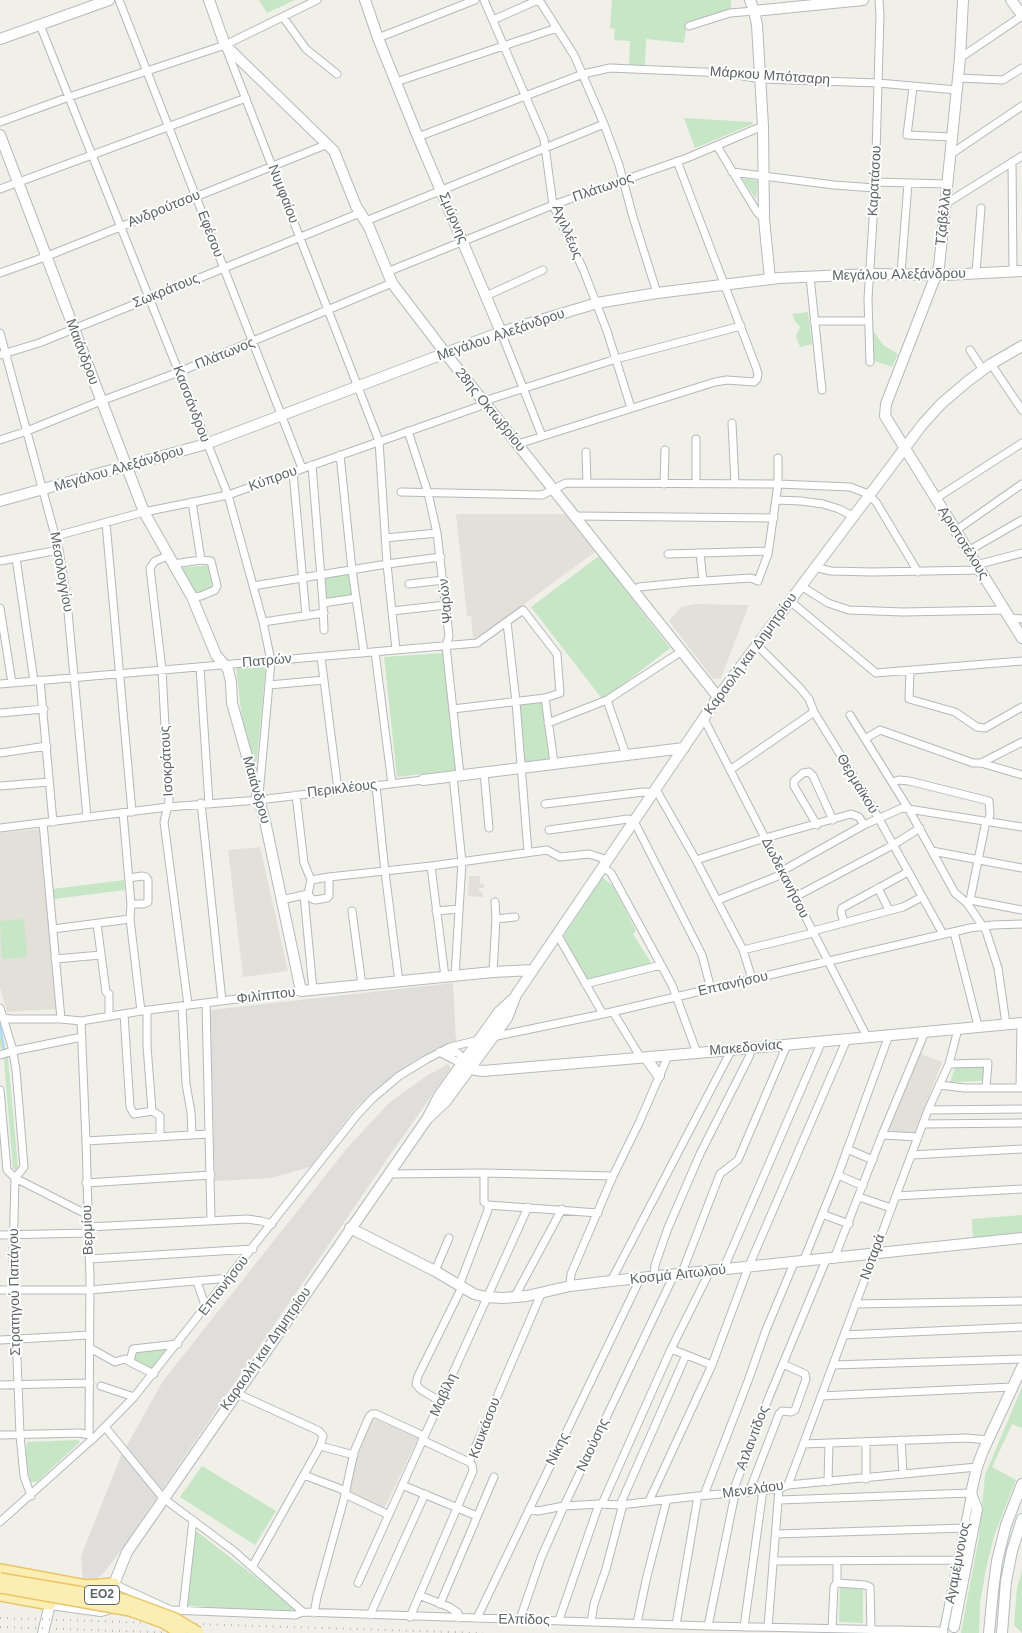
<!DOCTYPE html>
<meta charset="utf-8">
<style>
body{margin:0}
canvas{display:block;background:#f0efe8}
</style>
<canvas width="1022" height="1633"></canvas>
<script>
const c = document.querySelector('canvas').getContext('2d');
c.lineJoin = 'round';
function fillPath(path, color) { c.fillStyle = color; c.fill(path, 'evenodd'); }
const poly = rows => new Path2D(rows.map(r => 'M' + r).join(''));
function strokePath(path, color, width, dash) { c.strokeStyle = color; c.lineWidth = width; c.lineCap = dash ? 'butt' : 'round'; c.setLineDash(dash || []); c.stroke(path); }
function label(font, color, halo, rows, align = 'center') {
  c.font = font + ' Helvetica,sans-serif'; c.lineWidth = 4; c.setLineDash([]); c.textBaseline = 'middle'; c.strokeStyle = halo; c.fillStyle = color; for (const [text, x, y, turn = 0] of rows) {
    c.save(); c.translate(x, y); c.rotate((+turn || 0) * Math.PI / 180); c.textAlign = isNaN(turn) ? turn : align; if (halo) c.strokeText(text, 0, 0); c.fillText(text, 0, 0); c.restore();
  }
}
const industrial = poly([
 [453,983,456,1041,414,1061,373,1092,354,1110,310,1167,271,1178,215,1181,210,1010],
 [448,1064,451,1068,387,1159,121,1550,103,1574,94,1580,83,1580,81,1556,121,1456,163,1381,348,1147,390,1102,428,1075]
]);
const education = poly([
 [456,514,565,514,595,552,482,635,473,638,471,616,467,616],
 [696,604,749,605,721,678,713,679,669,621,681,607],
 [39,829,57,1009,7,1012,0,987,0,833],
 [260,847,288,971,243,977,228,850],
 [469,876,480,876,480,883,484,884,484,888,479,888,479,891,483,892,483,897,468,896],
 [918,1053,942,1062,914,1134,896,1132,887,1129],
 [372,1418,418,1438,384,1509,348,1493,357,1457]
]);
const green = poly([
 [259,0,295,0,267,13],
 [612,0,731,0,731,11,687,23,684,43,646,39,645,66,629,65,630,41,614,40,615,29,610,28],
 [684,118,752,122,753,124,695,148],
 [742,178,758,181,756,199],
 [808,312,812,344,800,347,796,336,800,327,795,321,792,314],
 [872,329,883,345,898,354,892,367,872,360],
 [599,556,670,648,603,700,531,607],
 [210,565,212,591,193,592,179,568],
 [349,573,352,596,326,600,324,577],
 [443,653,456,770,397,777,384,657],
 [266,666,256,768,243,728,236,667],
 [542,700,550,765,526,768,519,704],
 [602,877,613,886,629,917,636,931,633,934,650,961,649,965,587,980,562,939],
 [124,880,125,890,54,899,53,889],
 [24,919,27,957,2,959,0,921],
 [0,1026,8,1058,18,1168,16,1170,13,1168,4,1061,0,1045],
 [984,1066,983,1081,950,1082,955,1068],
 [1022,1215,1022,1240,973,1244,972,1219],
 [167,1349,151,1369,135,1361,134,1356,137,1350],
 [1022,1387,1022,1428,1012,1424,992,1467,1016,1480,994,1536,986,1569,980,1603,979,1633,961,1633,979,1537,985,1475],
 [78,1440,80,1442,37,1482,30,1482,26,1455,27,1442],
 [202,1466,276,1511,255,1545,180,1497],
 [195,1530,294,1607,291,1611,187,1606],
 [1022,1570,1022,1633,1014,1625,1017,1588],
 [840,1587,863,1587,863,1623,839,1622]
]);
const stream = poly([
 [0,1023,4,1051]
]);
const street = poly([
 [119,0,302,468],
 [484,0,544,139,553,205,583,269,607,331,631,408],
 [539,0,574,55,604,124,619,165,633,217,657,293],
 [283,17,306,49,337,74],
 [493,20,538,0],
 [40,25,228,495,263,622,271,661,259,795],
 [689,26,730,13,754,11],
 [378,38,475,0],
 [226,48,379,441,387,564,396,650],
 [960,58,1022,16],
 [958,78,1003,80,1022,68],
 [396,82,557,28],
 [913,87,907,135,952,137],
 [0,122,69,97,225,45,317,0],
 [418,137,583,74,610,68,726,73,761,79,878,83,957,90],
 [717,146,757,212,764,219],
 [951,154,1022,106],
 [1012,162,1013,271],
 [732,172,834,185,875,188],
 [875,182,947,184],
 [0,189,246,98],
 [945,203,950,201,1022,156],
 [366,221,604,124],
 [387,272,553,205,687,158,763,126],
 [0,273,45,257,328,144],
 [976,273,981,208],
 [901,274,908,183],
 [810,277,822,390],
 [486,296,543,270],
 [814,321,868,321],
 [501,332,542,436],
 [0,333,59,550,67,601,87,817],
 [970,350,983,370],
 [0,355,39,343,360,213],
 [870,362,868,299,875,188,880,15,879,0],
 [991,364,1022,410],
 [484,401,616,359,741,326],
 [732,423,735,484],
 [408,431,428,493,437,533,449,636,446,646,460,775],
 [0,440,27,431,101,401,179,372,392,283],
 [518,444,715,382,727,380,754,382,757,379,758,374,756,367,677,161],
 [586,452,587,483],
 [340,455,352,570,364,653],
 [312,465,323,603,324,630],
 [293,472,306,616],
 [664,484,665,450],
 [696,484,696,439],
 [401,492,542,495,566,483,778,484,850,487,866,493,876,502,918,572],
 [935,499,1022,443],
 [776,500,801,501,823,504,839,509,853,516],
 [192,502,201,560],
 [575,516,774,518],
 [106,523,132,812],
 [955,531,1022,484],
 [56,536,144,512,228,495,486,404],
 [385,538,437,533],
 [968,551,1022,520],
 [700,553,703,581],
 [668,554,768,551],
 [168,556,155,561,150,568,162,670,169,801,164,822,188,1005],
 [16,558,34,681],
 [0,561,59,550],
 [173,564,201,560,211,561,217,586,215,590,201,596,192,597],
 [976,565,1022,553],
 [814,567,831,571,872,572,980,570],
 [409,584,444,580],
 [253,586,387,564,441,557],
 [801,586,828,603,849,610,903,612,1005,610],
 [634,590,639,587,689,582,751,578,758,581,768,554,778,484,778,458],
 [790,601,876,673,1022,661],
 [323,603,356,598],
 [0,608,12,683],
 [392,611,446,605],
 [1010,618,1022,619],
 [263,622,324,613],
 [507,622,516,702,528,852],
 [757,645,800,688,809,699,814,712,870,803,943,934],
 [375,652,392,784],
 [321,657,338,790],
 [200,667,209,804],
 [910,671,909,699,955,712,977,727,985,728,1022,707],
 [40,680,53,822],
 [0,684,477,643,523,610,557,654,560,693,545,698,453,709],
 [269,685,324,680],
 [545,698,554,763],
 [607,700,626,755],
 [0,713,44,709],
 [850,715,908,808,955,893,967,903,986,931,998,968,1006,1024],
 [704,719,867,1037],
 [548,723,607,700,682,651],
 [865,739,880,730,973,763,981,763,1022,775],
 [0,753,47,746],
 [981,763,1022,742],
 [730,770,814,712],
 [484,772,489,828],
 [453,776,462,862,455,976],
 [892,782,899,780,909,781,989,801,990,815,988,821],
 [0,786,49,782],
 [376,786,385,872,399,982],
 [296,795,304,863,311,880],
 [201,803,222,1001],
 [545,804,643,792,658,793,696,860,743,950,752,979],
 [123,813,131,904,130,919,141,1011],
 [43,823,61,1019],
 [817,825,794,786,794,781,803,773,809,772,813,776,833,820],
 [0,828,168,807,259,800,423,780],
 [549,830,628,819,634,821,702,955,711,989],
 [932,851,1022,868],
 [696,860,765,838,851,814,859,817,864,825],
 [431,866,445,977],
 [603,867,611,873,672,985,697,1053],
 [782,871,864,825,902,808,1022,827],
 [329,877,431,866,547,850,560,857,589,854,608,860],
 [129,878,142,876,146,877,148,880,148,902,144,904,131,904],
 [878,888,889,910],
 [304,895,313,990],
 [795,897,893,845,920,828],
 [281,900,308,894,312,899,315,900,327,898,329,896,329,877,311,880,308,894],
 [718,900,783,874],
 [970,900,986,821],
 [495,902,496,919],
 [967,903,970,900,1022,910],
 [352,911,362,985],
 [436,911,459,909],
 [844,923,841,912,842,908,908,872],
 [97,924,106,992,109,994,109,1016],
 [53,929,130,919],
 [813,931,903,907,922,897],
 [954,932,978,1026],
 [557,934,603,1014],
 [743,950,813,933],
 [55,959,101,955],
 [493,972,496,919,515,917],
 [585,984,661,965],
 [206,1003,211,1220],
 [182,1006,186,1084,191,1112,192,1135],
 [0,1008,12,1047,16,1070,24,1167,15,1178],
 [147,1010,147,1046,152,1111],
 [613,1012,641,1058],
 [124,1014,130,1107,134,1114,152,1111],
 [0,1017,10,1019,61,1019,81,1021,141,1011,301,991],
 [81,1021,86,1141,90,1278,89,1435,93,1439],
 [492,1037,603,1014,970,928,993,925,1022,924],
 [446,1050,458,1053,465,1060],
 [439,1052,462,1064],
 [0,1055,13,1051,82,1037],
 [949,1064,988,1063,986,1088],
 [939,1085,965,1088,1022,1088],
 [1020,1088,1021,1023],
 [0,1090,7,1170,15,1178,88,1215],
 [928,1110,1022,1109],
 [152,1111,160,1116,160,1137],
 [923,1124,1022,1123],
 [882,1135,918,1137],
 [86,1141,209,1134],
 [847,1149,873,1160],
 [911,1155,1022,1149],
 [388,1174,484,1173,613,1176],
 [838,1175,863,1186],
 [15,1178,13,1256,20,1435,24,1476,31,1496],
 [86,1183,211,1175],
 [896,1196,1022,1189],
 [859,1197,891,1208],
 [488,1205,598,1213],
 [822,1214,849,1224],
 [88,1227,247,1219,261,1221,272,1224],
 [0,1235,88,1233],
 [89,1259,253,1249],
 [834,1259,882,1135,925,1032],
 [803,1262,838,1175,889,1035],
 [723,1270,822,1041],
 [435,1271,449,1238],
 [681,1275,720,1174,738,1160,787,1045],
 [654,1277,655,1265,668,1228,700,1154,749,1057,752,1048],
 [611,1281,732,1049],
 [197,1282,206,1308],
 [459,1286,488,1210,488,1205,484,1202,484,1173],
 [570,1286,571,1274,613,1176,639,1123,668,1056],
 [0,1290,90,1290,230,1278],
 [514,1298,562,1209],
 [855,1304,1022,1301],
 [844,1335,1022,1327],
 [0,1340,90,1335],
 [90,1348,115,1362,125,1359,130,1362],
 [671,1349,712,1365],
 [833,1365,1022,1359],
 [154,1374,130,1362,133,1349,178,1344],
 [0,1385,90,1383],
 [101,1386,134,1397],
 [236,1393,319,1431,323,1436,320,1446,252,1567],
 [821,1396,1012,1387],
 [441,1402,420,1389,416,1384,418,1376,462,1287],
 [105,1427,163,1498,234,1551,303,1612,708,1626,944,1631],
 [0,1435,80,1433,89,1435],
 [422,1440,469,1462],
 [901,1440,903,1474],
 [866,1442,866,1479],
 [803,1444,967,1438,988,1440],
 [320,1446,354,1455],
 [469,1462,541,1294],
 [304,1475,346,1491],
 [828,1482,829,1444],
 [402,1485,477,1516],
 [788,1485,928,1110,949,1064,958,1029],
 [749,1492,779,1414,782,1411,791,1412,795,1410,806,1379,805,1374,783,1364],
 [345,1494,389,1515],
 [704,1495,748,1381,766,1330,794,1263],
 [779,1500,971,1493,943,1633],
 [649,1501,712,1365,748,1268,847,1039],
 [602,1504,671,1349,710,1271],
 [620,1505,686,1355],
 [529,1509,538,1511,564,1506,599,1504,620,1505,698,1496,779,1489,788,1485,977,1467],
 [0,1522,97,1435,134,1397,357,1115,373,1098,399,1076,427,1059,450,1047,479,1040],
 [776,1534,965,1528],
 [773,1561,958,1560],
 [358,1583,528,1207],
 [837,1583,865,1585,870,1587,871,1629],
 [114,1584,171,1610,295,1615,303,1612],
 [419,1595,449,1607,458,1613,459,1618],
 [440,1604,494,1477],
 [183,1610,193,1520],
 [314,1613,317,1597,344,1499,354,1452,369,1417,372,1414,376,1414,424,1436],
 [370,1615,425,1494],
 [410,1617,473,1471,472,1465,469,1462],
 [477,1618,640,1279],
 [520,1619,541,1558,564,1506,674,1275],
 [559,1620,599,1504],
 [591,1622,594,1604,606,1569,623,1504],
 [637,1623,647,1576,667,1499],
 [676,1625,698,1496],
 [708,1626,735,1494,735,1486,769,1397,826,1260],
 [744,1627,763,1490],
 [768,1627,779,1489],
 [832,1628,834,1587,837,1582,837,1562]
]);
const secondary = poly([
 [209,0,225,45,334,151,356,206,369,227,392,283,453,363,718,697],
 [365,0,378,38,418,137,501,332],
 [750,0,754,11,757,25,763,126,764,219,770,279],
 [963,0,960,58,939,267,886,404,885,416,1022,638],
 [1011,0,1022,15],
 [754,11,863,0],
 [0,39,109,0],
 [0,135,144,512,192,597,216,655,228,669,231,682,232,703,265,821,301,991,493,972,533,970],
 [0,501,206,444,501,332,597,303,657,293,779,278,870,274,946,275,1022,271],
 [423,780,684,748],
 [646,1058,659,1076],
 [464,1065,475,1070,483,1071,697,1053,1022,1023],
 [427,1119,446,1101,507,1018,516,995,718,697,922,425,941,404,968,381,991,364,1022,346],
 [350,1228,435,1271,474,1294,486,1297,503,1298,527,1296,570,1286,611,1281,1022,1238],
 [954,1627,977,1509,971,1493,977,1467,983,1451,1022,1367],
 [43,1633,50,1604,101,1611,108,1609,110,1589,114,1584,127,1552,427,1119,439,1096,499,1012,512,1000],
 [989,1633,993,1591,997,1561,1006,1525,1022,1484],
 [1002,1633,1006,1581,1012,1551,1022,1519]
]);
const primary = poly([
 [0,1570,86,1586,114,1584],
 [0,1595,50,1604]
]);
const rail = poly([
 [0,1618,483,1633],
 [0,1627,184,1633]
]);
const primaryBridge = poly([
 [0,1579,124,1600,175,1619,198,1633],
 [0,1587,130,1610,163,1622,181,1633]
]);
const shields = [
 [102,1595,35]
];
const shieldNames = [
 ["ΕΟ2",102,1595]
];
const streetNames = [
 ["Μάρκου Μπότσαρη",770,76,4],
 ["Καρατάσου",875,181,-87],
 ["Πλάτωνος",603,188,-19],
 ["Νυμφαίου",283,194,69],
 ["Ανδρούτσου",164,209,-22],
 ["Τζαβέλλα",944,217,-84],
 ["Σμύρνης",453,218,67],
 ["Αχιλλέως",567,232,67],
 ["Εφέσου",210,234,69],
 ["Μεγάλου Αλεξάνδρου",899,275,-1],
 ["Σωκράτους",166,291,-22],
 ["Μεγάλου Αλεξάνδρου",501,335,-19],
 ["Μαιάνδρου",82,352,69],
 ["Πλάτωνος",225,354,-22],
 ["Κασσάνδρου",191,404,69],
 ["28ης Οκτωβρίου",490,410,51],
 ["Μεγάλου Αλεξάνδρου",119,469,-16],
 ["Κύπρου",273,479,-20],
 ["Αριστοτέλους",963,543,58],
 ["Μεσολογγίου",61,572,80],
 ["Ψαρών",446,601,-96],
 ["Καραολή και Δημητρίου",751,654,-54],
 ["Πατρών",267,661,-5],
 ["Ισοκράτους",167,761,-93],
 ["Θερμαϊκού",857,784,59],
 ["Περικλέους",342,789,-7],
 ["Μαιάνδρου",256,790,74],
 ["Δωδεκανήσου",785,878,63],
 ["Επτανήσου",733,984,-13],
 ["Φιλίππου",266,996,-7],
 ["Μακεδονίας",746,1048,-5],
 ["Βερμίου",88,1230,-92],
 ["Νοταρά",873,1257,-70],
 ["Κοσμά Αιτωλού",678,1275,-6],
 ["Επτανήσου",224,1286,-52],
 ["Στρατηγού Παπάγου",15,1292,-91],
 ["Καραολή και Δημητρίου",266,1349,-55],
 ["Μαβίλη",444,1395,-65],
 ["Καυκάσου",485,1428,-69],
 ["Ατλαντίδος",753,1438,-69],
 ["Ναούσης",593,1445,-65],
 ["Νίκης",558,1449,-64],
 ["Μενελάου",753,1490,-8],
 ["Αγαμέμνονος",958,1563,-79],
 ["Ελπίδος",524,1620,1]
];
fillPath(industrial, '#e0deda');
fillPath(education, '#e3e0d9');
fillPath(green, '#c7e6c6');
strokePath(stream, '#aedafb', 2);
strokePath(street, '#b5b8bc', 9);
strokePath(secondary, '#b6babe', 12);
strokePath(primary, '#ebc467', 14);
strokePath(street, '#fff', 7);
strokePath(secondary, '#fff', 10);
strokePath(primary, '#fbeeb3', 11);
strokePath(rail, '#b6b7b7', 2, [1, 6]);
strokePath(primaryBridge, '#ebc467', 14, []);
strokePath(primaryBridge, '#fbeeb3', 11);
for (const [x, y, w] of shields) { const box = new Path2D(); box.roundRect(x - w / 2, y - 9.5, w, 19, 4); c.fillStyle = '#fff'; c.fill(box); strokePath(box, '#5f6367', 1); }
label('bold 12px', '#5f6367', null, shieldNames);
label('14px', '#5f6367', '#fff', streetNames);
</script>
